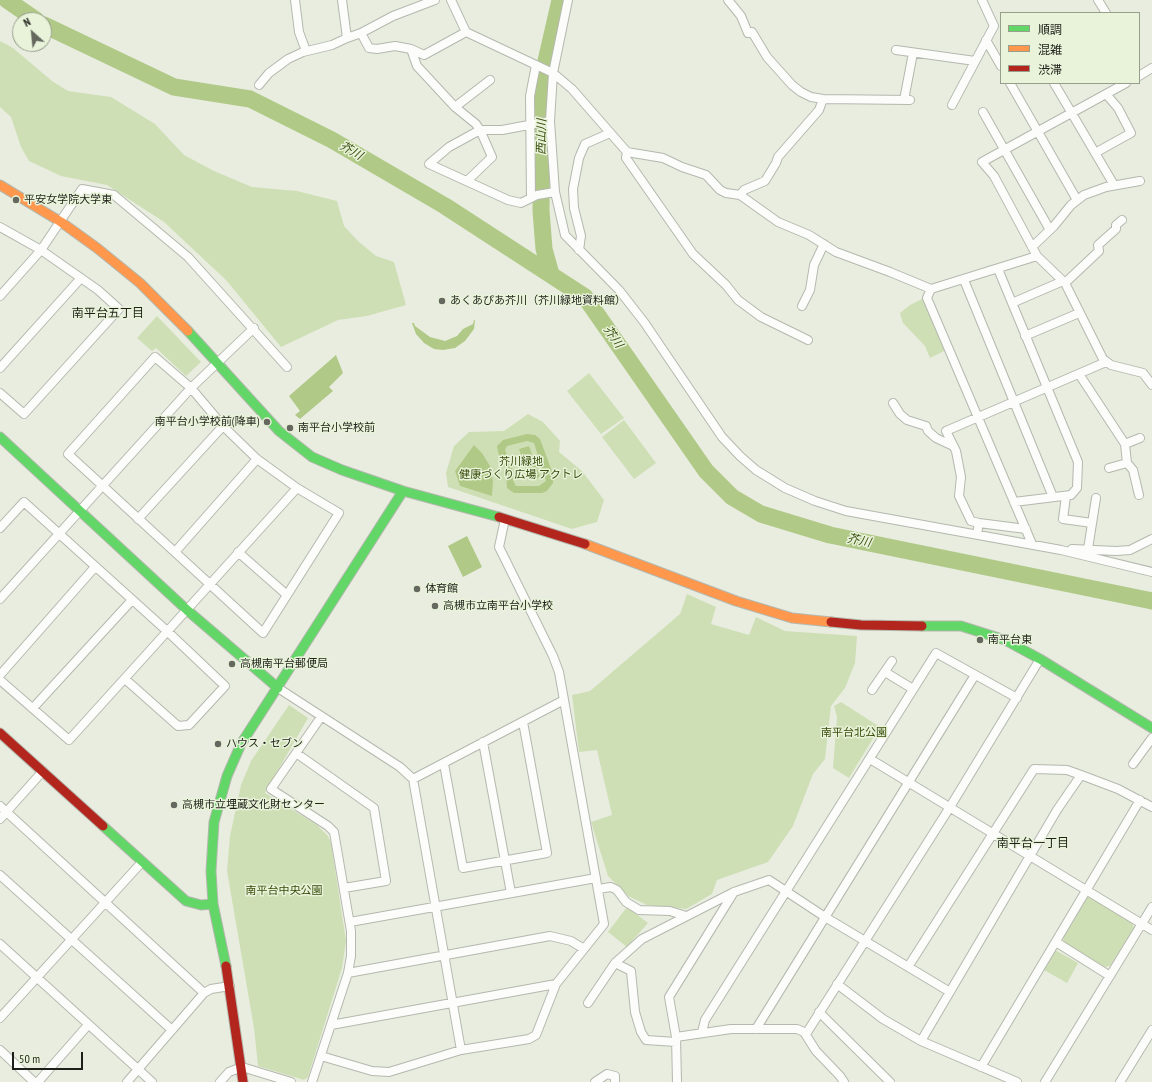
<!DOCTYPE html>
<meta charset="utf-8">
<style>
body{margin:0}
#map{position:relative;width:1152px;height:1082px;overflow:hidden;background:#e8ede0;font-family:"PT Sans Narrow","Noto Sans JP",sans-serif}
canvas{display:block}
.legend{position:absolute;left:1000px;top:12px;width:140px;height:72px;box-sizing:border-box;background:#e9f3da;border:1px solid #979f8c;margin:0;padding:5px 7px;list-style:none;font-size:12px;color:#1d2018}
.legend li{display:flex;align-items:center;gap:8px;height:20px}
.legend b{width:20px;border:1px solid #979f8c}
.north{position:absolute;left:12px;top:12px;width:40px;height:40px;box-sizing:border-box;background:#e9f3da;border:1px solid #979f8c;border-radius:50%;rotate:333deg;font-size:11px;font-weight:700;line-height:16px;text-align:center;color:#1d2018}
.north::after{content:'';display:block;margin:auto;width:14px;height:18px;background:#64685e;clip-path:polygon(50% 0,100% 100%,50% 72%,0 100%)}
.scale{position:absolute;left:12px;top:1052px;width:71px;height:18px;box-sizing:border-box;border:2px solid #1d2018;border-top:0;padding-left:5px;font-size:12px;line-height:14px;white-space:nowrap;color:#1d2018;-webkit-text-stroke:3px #e9f3da;paint-order:stroke}
</style>
<div id="map">
<canvas width="1152" height="1082"></canvas>
<ul class="legend">
<li><b style="height:5px;background:#63d668"></b>順調</li>
<li><b style="height:5px;background:#ff974d"></b>混雑</li>
<li><b style="height:5px;background:#b3261e"></b>渋滞</li>
</ul>
<div class="north">N</div>
<div class="scale">50 m</div>
</div>
<script>
const c = document.querySelector('canvas').getContext('2d');
c.lineJoin = 'round';
function fillPath(path, color) { c.fillStyle = color; c.fill(path, 'evenodd'); }
const poly = rows => new Path2D(rows.map(r => 'M' + r).join(''));
function strokePath(path, color, width, dash) { c.strokeStyle = color; c.lineWidth = width; c.lineCap = dash ? 'butt' : 'round'; c.setLineDash(dash || []); c.stroke(path); }
function label(font, color, halo, rows, align = 'center') {
  c.font = font + ' "PT Sans Narrow","Noto Sans JP",sans-serif'; c.lineWidth = 3; c.setLineDash([]); c.textBaseline = 'middle'; c.strokeStyle = halo; c.fillStyle = color; for (const [text, x, y, turn = 0] of rows) {
    c.save(); c.translate(x, y); c.rotate((+turn || 0) * Math.PI / 180); c.textAlign = isNaN(turn) ? turn : align; if (halo) c.strokeText(text, 0, 0); c.fillText(text, 0, 0); c.restore();
  }
}
const green = poly([
 [0,41,13,48,52,81,68,91,111,97,155,124,184,155,214,171,252,187,297,191,337,201,344,226,359,242,376,256,394,262,406,305,367,316,338,320,281,347,226,280,164,222,107,185,61,176,29,161,21,147,11,117,0,107],
 [924,298,946,350,930,358,925,346,903,323,901,317,900,313,910,305],
 [157,316,201,362,186,376,156,348,152,351,137,338],
 [589,373,624,418,601,434,567,391],
 [528,414,543,422,560,441,559,452,582,471,604,500,597,522,572,529,448,487,446,473,454,446,469,432,504,431],
 [624,420,656,463,634,479,602,437],
 [687,594,716,607,711,624,749,635,756,617,785,631,857,636,855,663,845,688,831,706,825,759,813,774,793,826,768,862,717,880,712,894,686,909,647,905,628,896,608,876,591,822,612,815,597,750,579,752,572,695,590,691,680,614],
 [841,702,880,727,849,778,833,768,837,717,834,706],
 [289,705,308,718,265,793,317,825,328,836,331,843,346,941,342,968,308,1077,304,1080,258,1066,254,1028,227,871,230,836,241,785,251,761],
 [1089,896,1132,922,1134,928,1110,966,1105,967,1064,943,1063,938,1086,897],
 [627,907,648,923,627,947,608,932],
 [1055,950,1078,963,1067,983,1044,970]
]);
const water = poly([
 [474,320,475,320,474,329,465,341,455,348,443,350,434,349,424,343,416,334,412,323,414,323,415,326,430,337,445,341,457,336,463,329,473,324],
 [336,355,343,373,329,387,333,391,300,419,295,415,300,411,289,396],
 [527,434,535,435,540,439,553,474,553,483,547,491,542,493,514,493,507,488,506,471,498,452,497,446,503,440],
 [527,441,534,443,546,481,539,486,516,486,513,480,512,466,505,450,507,446],
 [474,445,482,453,490,466,493,481,492,496,460,486,455,471],
 [529,446,540,477,530,480,519,449],
 [467,536,482,567,463,577,448,546]
]);
const river = poly([
 [7,0,36,20],
 [44,25,174,87,250,99,332,140,445,206,585,297,706,471,732,497,761,514,830,535,1152,601],
 [551,274,544,249,541,211,542,98,546,61,560,0]
]);
const street = poly([
 [295,0,299,32,306,51],
 [342,0,347,38,361,33,369,48,377,49,395,46,411,49,424,55,466,32,553,73,572,89,627,152,663,158,682,167,706,175,720,190,726,193,740,195,778,222,809,235,836,252,890,272,931,289,1037,256],
 [451,0,466,32],
 [568,0,553,73,550,121,555,192,565,235,619,290,644,322,722,437,740,456,756,470,785,488,815,501,846,511,1061,550,1152,572],
 [728,0,741,16,748,33,752,32,767,57,792,85,801,92,811,97,823,99,910,100],
 [1098,0,1106,13],
 [361,33,393,16,435,0],
 [986,40,1001,66],
 [411,49,417,66,455,107,476,124,481,132,492,157,468,180],
 [896,50,975,61],
 [1139,76,1152,68],
 [1010,83,1077,200],
 [1054,83,1114,185],
 [1126,83,982,162,994,176,1037,256,1065,283,1103,359,1111,365,1143,373,1152,385],
 [259,85,269,73,288,59,303,52,332,45,347,38],
 [904,100,913,53],
 [952,105,994,26,982,0],
 [455,107,490,80],
 [983,112,1050,230],
 [550,121,502,130,480,130,449,147,429,164,508,200,521,203,537,195,555,192],
 [627,152,626,158,693,254,726,285,738,300,761,317,808,340],
 [1095,153,1131,133,1118,108,1106,94],
 [740,195,744,190,765,181,776,163,778,157,819,110,823,99],
 [531,198,530,96,536,65],
 [0,227,41,250,98,290,119,309,24,414,0,393],
 [1032,247,1054,226,1071,205,1084,195,1106,187,1140,181],
 [579,250,581,236,574,208,573,189,579,158,585,144,610,133],
 [998,269,1078,462,1077,488,1071,495,1014,502],
 [964,280,1053,497],
 [1065,283,1099,251,1098,245,1116,229,1116,225,1122,220],
 [931,289,927,298,1032,544],
 [0,296,41,250,82,189,114,195,188,257,287,367],
 [1012,303,1063,281],
 [802,306,810,290,814,265,824,244],
 [1025,336,1079,313],
 [155,357,191,388,223,426,257,459,297,488,339,513,263,633,68,454,155,357],
 [0,368,81,278],
 [1079,374,1125,444,1127,463,1133,470,1139,495],
 [893,403,900,414,907,420,926,426,928,431,936,438,953,446],
 [1125,444,1140,438],
 [1109,468,1127,463],
 [1066,496,1063,519,1092,523],
 [138,519,223,426],
 [979,523,1026,529],
 [0,528,24,502,167,631,225,686,189,725,178,726,125,679],
 [977,534,979,523,971,521,959,496,961,477,956,451,946,431,1106,362],
 [1072,549,1116,551,1130,550,1152,539],
 [1088,549,1096,498],
 [175,552,257,459],
 [238,552,287,595],
 [0,599,191,388,254,328],
 [885,672,913,689],
 [0,675,95,567],
 [0,680,69,740,297,488],
 [278,688,400,767,413,779,461,1050],
 [872,690,892,661],
 [33,708,132,600],
 [483,742,511,893],
 [296,753,374,808,386,881,344,888],
 [870,759,1152,930],
 [444,764,463,868,547,853,523,722],
 [1133,764,1152,738],
 [413,779,564,700],
 [0,806,204,993],
 [0,819,43,771],
 [0,875,172,1030],
 [598,889,611,887,617,890,626,902,639,910,670,911,686,916],
 [350,922,596,878],
 [1056,942,1110,976],
 [0,944,152,1082],
 [615,963,631,971,635,1012,641,1032,646,1040,676,1042],
 [908,967,1034,769,1067,770,1081,775],
 [348,973,550,936,571,941,584,949],
 [837,984,883,1019,921,1041,1017,1082],
 [588,1003,615,963,642,939,734,892,769,880,825,917,950,992],
 [819,1012,890,1082],
 [0,1018,142,862],
 [331,1025,556,984],
 [756,1029,975,675],
 [702,1032,705,1020,936,653,1017,698],
 [806,1034,950,807,1040,659],
 [676,1037,669,997,734,892],
 [921,1041,1057,810,1081,775,1118,789,1152,807],
 [0,1050,34,1082],
 [321,1056,372,1071,389,1072,461,1050,529,1039,536,1035,556,984,604,924,559,672,553,656,499,547,505,519],
 [981,1067,1140,800],
 [38,1082,88,1025],
 [127,1082,204,993,211,989,230,986],
 [220,1082,229,1072,242,1067,291,1082],
 [312,1082,348,973,351,956,351,931,334,832,328,826,271,789,321,717],
 [595,1082,607,1074,615,1076,615,1082],
 [677,1082,676,1037,731,1029,797,1029,804,1032,816,1051,840,1076,844,1082],
 [1045,1082,1152,907],
 [1120,1082,1152,1030]
]);
const fast = poly([
 [188,331,279,431,312,457,342,470,403,491,499,517],
 [0,437,187,610,278,688],
 [922,626,961,626,1005,640,1040,659,1152,728],
 [103,826,186,901,201,905,213,904],
 [226,966,213,904,211,871,214,822,227,776,241,744,403,491]
]);
const slow = poly([
 [0,185,61,222,97,248,140,283,188,331],
 [585,544,736,601,792,618,831,622]
]);
const jam = poly([
 [499,517,585,544],
 [831,622,861,625,922,626],
 [0,733,103,826],
 [226,966,243,1082]
]);
const markers = [
 [16,200,4,"#64685e"],
 [442,301,4,"#64685e"],
 [267,422,4,"#64685e"],
 [290,428,4,"#64685e"],
 [417,589,4,"#64685e"],
 [435,606,4,"#64685e"],
 [980,640,4,"#64685e"],
 [232,664,4,"#64685e"],
 [218,744,4,"#64685e"],
 [174,805,4,"#64685e"]
];
const poiNames = [
 ["平安女学院大学東",24,200],
 ["あくあぴあ芥川（芥川緑地資料館）",450,301],
 ["南平台小学校前(降車)",259,422,"right"],
 ["南平台小学校前",298,428],
 ["体育館",425,589],
 ["高槻市立南平台小学校",443,606],
 ["南平台東",988,640],
 ["高槻南平台郵便局",240,664],
 ["ハウス・セブン",226,744],
 ["高槻市立埋蔵文化財センター",182,805]
];
const parkNames = [
 ["芥川緑地",521,462],
 ["健康づくり広場 アクトレ",521,475],
 ["南平台北公園",854,733],
 ["南平台中央公園",284,891]
];
const waterNames = [
 ["西山川",542,137,-89],
 ["芥川",351,151,30],
 ["芥川",613,337,55],
 ["芥川",859,541,12]
];
const neighbourhoodNames = [
 ["南平台五丁目",108,314],
 ["南平台一丁目",1033,844]
];
fillPath(green, '#cfdfb5');
fillPath(water, '#b1c987');
strokePath(river, '#b1c987', 17);
strokePath(street, '#b4b8ae', 10);
strokePath(fast, '#b4b8ae', 11);
strokePath(slow, '#b4b8ae', 11);
strokePath(jam, '#b4b8ae', 11);
strokePath(street, '#fcfcfa', 8);
strokePath(fast, '#63d668', 9);
strokePath(slow, '#ff974d', 9);
strokePath(jam, '#b3261e', 9);
for (const [x, y, r, color] of markers) { const dot = new Path2D(); dot.arc(x, y, r, 0, 2 * Math.PI); c.fillStyle = color; c.fill(dot); strokePath(dot, '#e9f3da', 1.5); }
label('11px', '#1d2018', '#e9f3da', poiNames, 'left');
label('11px', '#384b09', '#e9f3da', parkNames);
label('italic 12px', '#3b4e0e', '#e9f3da', waterNames);
label('12px', '#1d2018', '#e9f3da', neighbourhoodNames);
</script>
